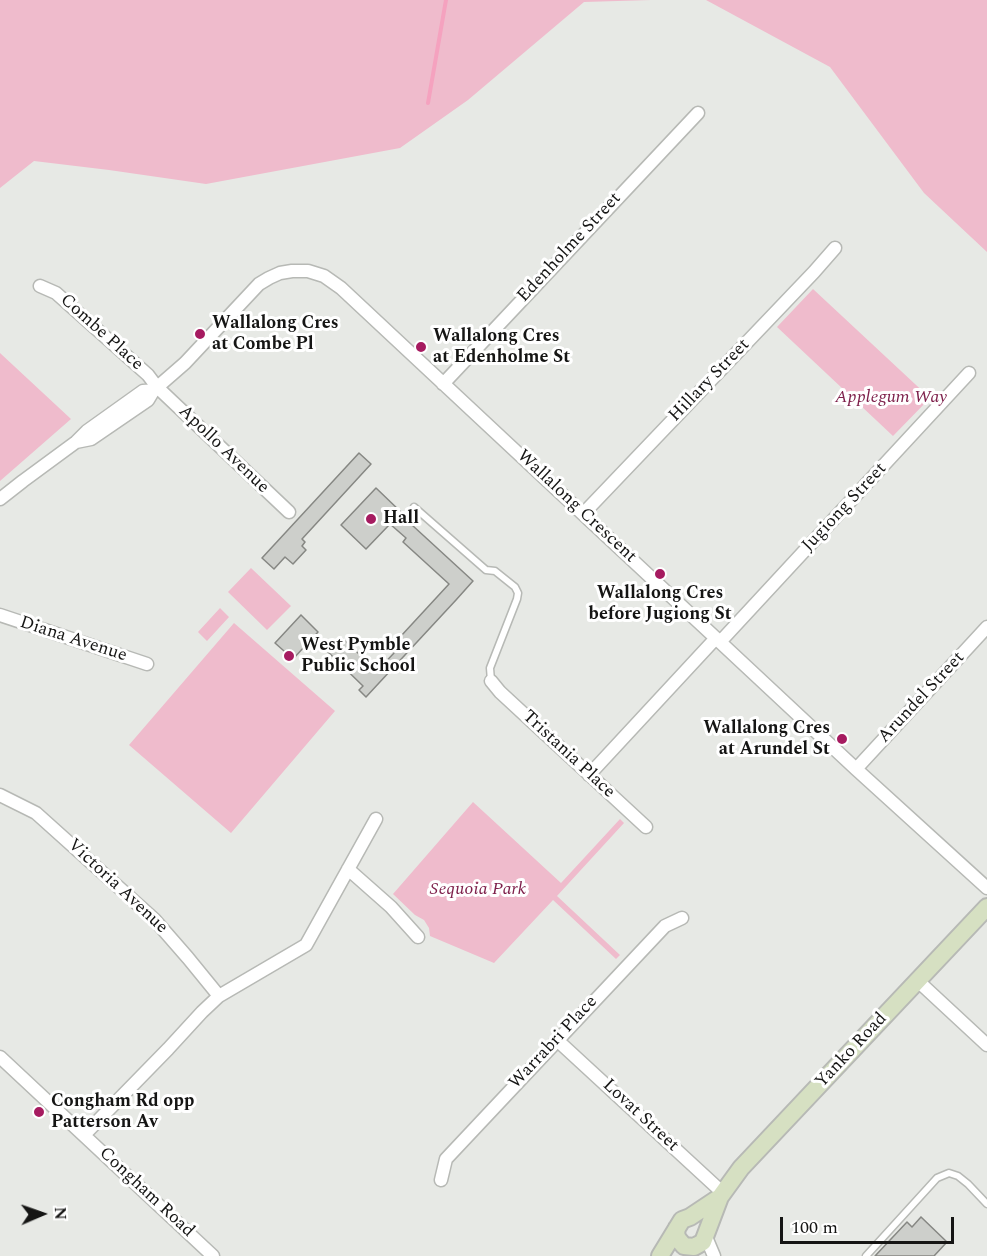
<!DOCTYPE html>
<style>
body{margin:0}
#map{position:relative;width:987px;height:1256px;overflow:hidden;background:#e7e9e5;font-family:Spectral,serif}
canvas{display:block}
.north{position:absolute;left:12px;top:1184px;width:60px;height:60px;-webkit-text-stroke:4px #fff;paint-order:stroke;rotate:88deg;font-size:16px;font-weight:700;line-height:24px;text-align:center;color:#151514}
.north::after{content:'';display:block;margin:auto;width:21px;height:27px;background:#151514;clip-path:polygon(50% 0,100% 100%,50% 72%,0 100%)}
.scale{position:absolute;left:780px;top:1217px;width:174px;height:27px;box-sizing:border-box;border:3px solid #151514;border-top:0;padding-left:8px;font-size:18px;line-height:21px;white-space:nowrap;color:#151514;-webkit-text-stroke:4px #fff;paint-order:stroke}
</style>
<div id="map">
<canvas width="987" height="1256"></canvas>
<div class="north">N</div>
<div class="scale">100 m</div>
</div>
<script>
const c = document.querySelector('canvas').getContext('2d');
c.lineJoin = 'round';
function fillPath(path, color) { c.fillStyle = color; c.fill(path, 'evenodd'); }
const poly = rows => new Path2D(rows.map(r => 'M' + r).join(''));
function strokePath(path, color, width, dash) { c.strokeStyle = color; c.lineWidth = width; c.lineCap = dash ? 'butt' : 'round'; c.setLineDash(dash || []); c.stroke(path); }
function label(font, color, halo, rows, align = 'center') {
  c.font = font + ' Spectral,serif'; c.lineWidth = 6; c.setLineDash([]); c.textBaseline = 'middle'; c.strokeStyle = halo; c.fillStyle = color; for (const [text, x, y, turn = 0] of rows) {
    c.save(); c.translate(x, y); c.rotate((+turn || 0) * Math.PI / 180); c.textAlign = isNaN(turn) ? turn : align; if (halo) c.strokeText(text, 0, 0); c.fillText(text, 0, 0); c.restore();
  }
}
const green = poly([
 [0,0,651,0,584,2,468,100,400,148,206,184,109,170,34,161,0,188],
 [706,0,987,0,987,252,924,193,830,67],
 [813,289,930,398,893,436,777,327],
 [0,353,71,419,0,481],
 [251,568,291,606,267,630,228,592],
 [220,608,229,617,207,641,198,632],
 [234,623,335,711,231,833,129,745],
 [473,802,561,883,620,819,624,823,557,896,620,955,616,959,553,900,494,963,430,936,429,928,424,920,415,915,393,894]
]);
const stream = poly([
 [428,103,446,0]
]);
const building = poly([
 [359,453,371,464,302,539,305,542,302,546,306,550,293,564,285,557,274,569,262,558,359,453],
 [376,488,401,512,400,514,473,581,456,600,366,697,359,690,363,686,328,652,342,638,377,671,394,653,389,649,449,584,403,542,406,538,390,524,366,549,341,525,376,488],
 [301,615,318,632,293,659,275,643,301,615],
 [921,1217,947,1242,934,1256,875,1256,907,1222,912,1227,921,1217]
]);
const lane = poly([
 [414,507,486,570,495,571,515,587,518,593,517,599,490,668,491,681],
 [866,1256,937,1178,949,1173,958,1176,968,1184,987,1204]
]);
const street = poly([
 [40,286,56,293,148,375,157,387,289,512],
 [443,384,698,113],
 [76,442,91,439,148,400,154,390,185,363,259,284,269,278,280,273,292,271,308,271,324,276,341,288,856,769,987,888],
 [0,499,23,481,76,442,87,431,143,391,154,390],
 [583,514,814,272,835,248],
 [0,615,147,664],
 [720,642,969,373],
 [491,681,500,692,646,827],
 [856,769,987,627],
 [589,775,716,638],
 [0,795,36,813,154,919,188,958,219,996],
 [348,869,391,907,418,937],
 [918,981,987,1045],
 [557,1040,723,1193],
 [0,1057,213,1256],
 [84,1135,168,1049,202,1012,219,996,306,945,376,819],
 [441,1180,446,1159,665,926,682,918],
 [706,1237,714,1256]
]);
const secondary = poly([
 [677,1228,676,1234,678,1239,684,1246,694,1247,703,1242,720,1197,741,1168,987,907],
 [660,1256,682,1220,690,1217,720,1197]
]);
const markers = [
 [200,334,6,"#a61b60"],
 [421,347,6,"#a61b60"],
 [371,519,6,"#a61b60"],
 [660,574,6,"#a61b60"],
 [289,656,6,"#a61b60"],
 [842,739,6,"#a61b60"],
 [39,1112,6,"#a61b60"]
];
const streetNames = [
 ["Edenholme Street",570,248,-47],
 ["Combe Place",101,333,42],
 ["Hillary Street",710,381,-46],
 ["Apollo Avenue",223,450,44],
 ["Wallalong Crescent",576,507,43],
 ["Jugiong Street",845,508,-47],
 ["Diana Avenue",73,640,18],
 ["Arundel Street",922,698,-47],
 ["Tristania Place",568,755,43],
 ["Victoria Avenue",117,887,43],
 ["Warrabri Place",554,1043,-47],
 ["Yanko Road",852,1051,-47],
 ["Lovat Street",640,1116,43],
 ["Congham Road",146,1193,43]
];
const poiNames = [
 ["Wallalong Cres",212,324],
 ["at Combe Pl",212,345],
 ["Wallalong Cres",433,337],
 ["at Edenholme St",433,358],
 ["Hall",383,519],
 ["Wallalong Cres",660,594,"center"],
 ["before Jugiong St",660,615,"center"],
 ["West Pymble",301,646],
 ["Public School",301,667],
 ["Wallalong Cres",830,729,"right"],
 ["at Arundel St",830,750,"right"],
 ["Congham Rd opp",51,1102],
 ["Patterson Av",51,1123]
];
const parkNames = [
 ["Applegum Way",891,398],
 ["Sequoia Park",478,890]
];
fillPath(green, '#efbbcc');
strokePath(stream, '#f5a2bf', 4);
fillPath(building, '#cdcfcb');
strokePath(building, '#868783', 1.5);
strokePath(lane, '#b7b9b5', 9);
strokePath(street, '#b7b9b5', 15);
strokePath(secondary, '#b7b9b5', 20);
strokePath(lane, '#fff', 6);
strokePath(street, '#fff', 12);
strokePath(secondary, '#d6e0c2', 16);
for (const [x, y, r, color] of markers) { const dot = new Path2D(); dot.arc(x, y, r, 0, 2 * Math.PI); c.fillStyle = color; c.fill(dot); strokePath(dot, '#fff', 2); }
label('18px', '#151514', '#fff', streetNames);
label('bold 18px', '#151514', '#fff', poiNames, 'left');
label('italic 18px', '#7e204b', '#fff', parkNames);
</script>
